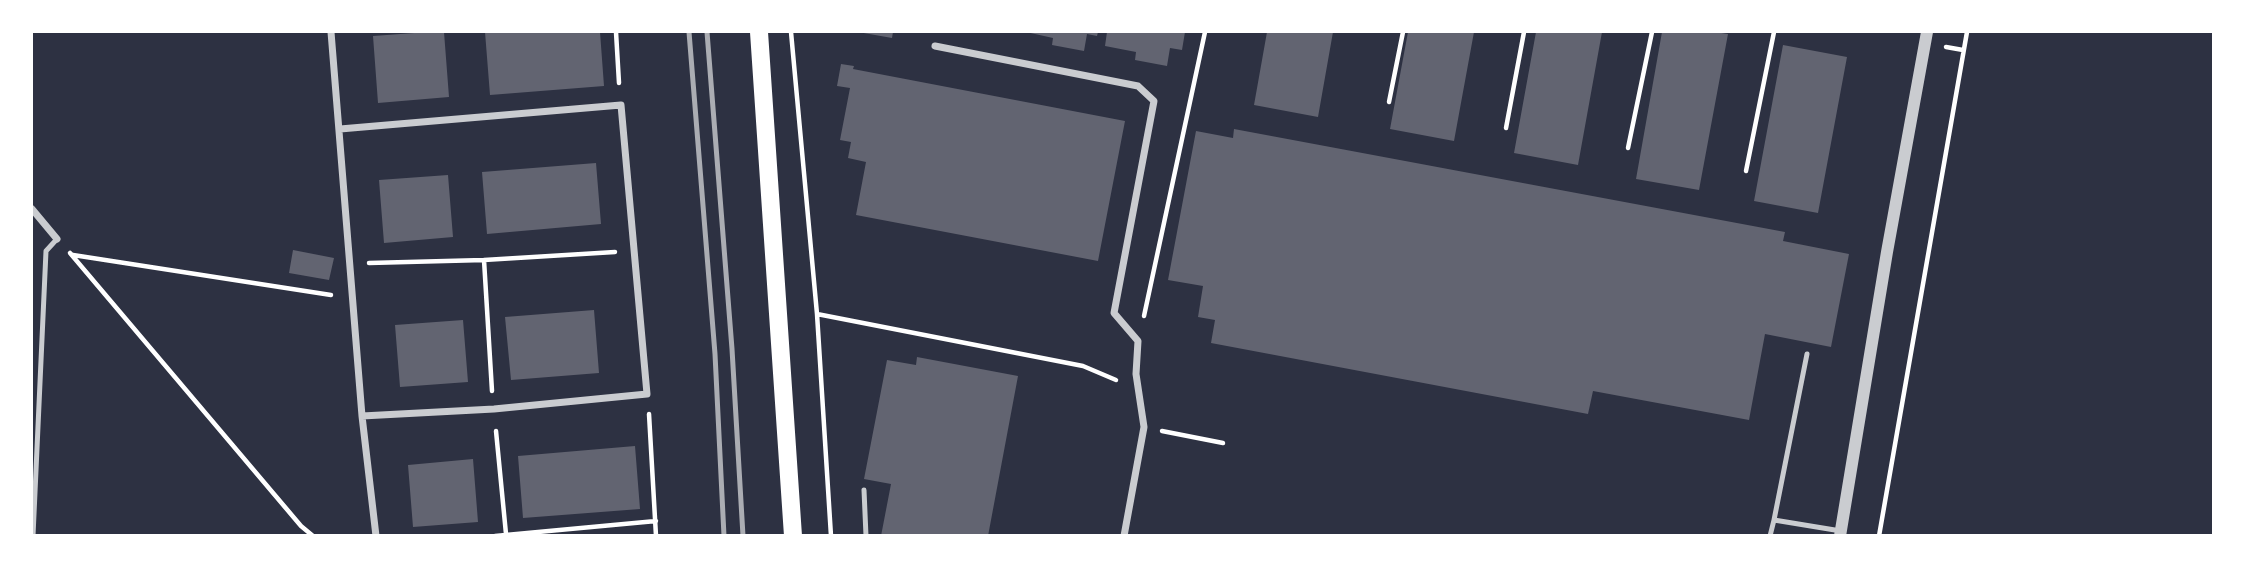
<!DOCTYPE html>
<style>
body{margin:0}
#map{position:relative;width:2245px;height:567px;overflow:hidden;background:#2d3142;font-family:"Fira Sans",sans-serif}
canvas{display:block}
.frame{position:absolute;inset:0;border:33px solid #fff;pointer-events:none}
</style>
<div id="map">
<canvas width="2245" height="567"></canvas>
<div class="frame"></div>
</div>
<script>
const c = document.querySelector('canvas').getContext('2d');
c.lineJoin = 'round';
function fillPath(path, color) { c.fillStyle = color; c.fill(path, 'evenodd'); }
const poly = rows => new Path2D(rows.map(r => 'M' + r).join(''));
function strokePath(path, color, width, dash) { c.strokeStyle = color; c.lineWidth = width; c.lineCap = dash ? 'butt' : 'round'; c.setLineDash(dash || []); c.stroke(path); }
const building = poly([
 [428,32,444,32,449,97,378,103,373,36],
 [485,32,600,32,604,86,490,95],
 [858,32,893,32,892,38],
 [1026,32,1098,32,1097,36,1087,34,1084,51,1052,45,1053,38],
 [1107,32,1185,32,1182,50,1170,48,1167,66,1135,60,1136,52,1105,46],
 [1267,32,1333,32,1318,117,1254,105],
 [1408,32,1474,32,1454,141,1390,129],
 [1536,32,1602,32,1578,165,1514,153],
 [1662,32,1715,32,1728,34,1699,190,1636,179],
 [1783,45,1847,57,1818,213,1754,201],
 [841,64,854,66,853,69,1125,121,1098,261,856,215,866,162,848,158,851,142,840,140,850,88,837,86],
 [1234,129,1785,232,1783,241,1849,254,1831,347,1765,334,1749,420,1593,391,1588,414,1211,343,1215,320,1198,317,1203,286,1168,280,1196,131,1233,138],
 [596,163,601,224,487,234,482,172],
 [448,175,453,237,384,243,379,180],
 [293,250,334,258,329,280,289,273],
 [594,310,599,373,511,380,505,317],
 [463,320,468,382,400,387,395,325],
 [917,357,1018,376,988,536,881,536,891,484,864,479,887,360,916,365],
 [635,446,640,509,523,518,518,456],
 [473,459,478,522,413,527,408,465]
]);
const path = poly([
 [616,32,619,83],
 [791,32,817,314,831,536],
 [1946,47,1963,50],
 [1389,102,1403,32],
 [1506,128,1524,32],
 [1628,148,1652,32],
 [1746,171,1774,32],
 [70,253,301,526,313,536],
 [73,255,331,295],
 [484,260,492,391],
 [369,263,484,260,615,252],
 [817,314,1083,366,1116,380],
 [1144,316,1205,32],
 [649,414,656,536],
 [496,431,506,534],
 [1162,431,1223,443],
 [495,536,656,521],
 [1879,536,1967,32]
]);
const service = poly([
 [1807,354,1774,520,1841,531],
 [864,490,866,536],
 [33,536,46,251,57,239],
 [1770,536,1774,520]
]);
const minor = poly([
 [331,32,362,416,376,536],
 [935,46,1138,86,1154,101,1114,313,1138,341,1136,374,1144,427,1124,536],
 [340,129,621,105,647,394,494,409,362,416],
 [32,209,57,239]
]);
const tertiary = poly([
 [1840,536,1887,252,1927,32]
]);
const primary = poly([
 [759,32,793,536]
]);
const rail = poly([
 [689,32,715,354,724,536],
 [707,32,732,349,743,536]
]);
fillPath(building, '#626471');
strokePath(path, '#fff', 4.5);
strokePath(service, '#caccd0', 5);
strokePath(minor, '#caccd0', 7);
strokePath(tertiary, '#caccd0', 12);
strokePath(primary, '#fff', 18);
strokePath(rail, '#abadb3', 5);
</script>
